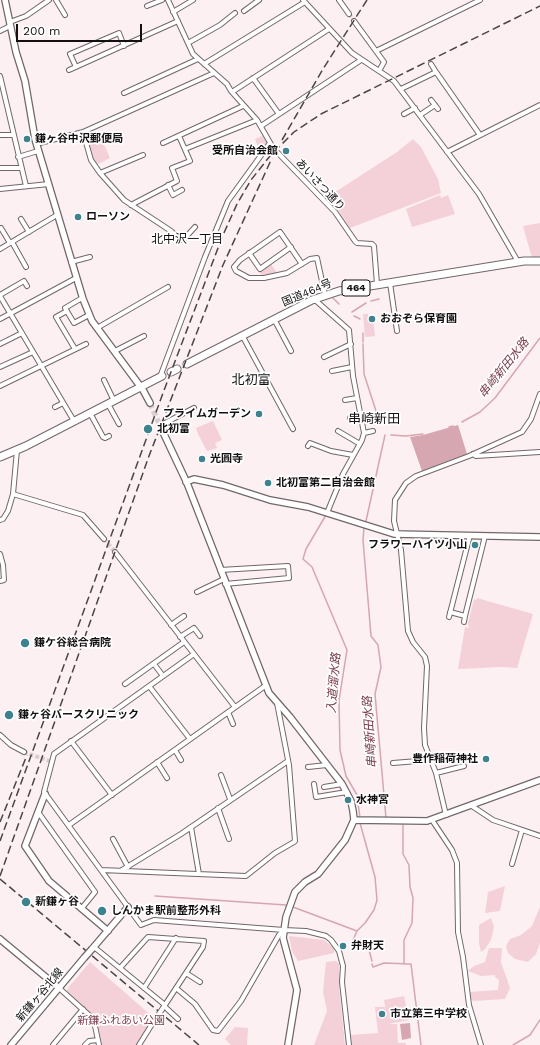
<!DOCTYPE html>
<meta charset="utf-8">
<style>
body{margin:0}
#map{position:relative;width:540px;height:1045px;overflow:hidden;background:#fcf0f2;font-family:"Work Sans",sans-serif}
canvas{display:block}
.scale{position:absolute;left:16px;top:24px;width:126px;height:18px;box-sizing:border-box;border:2px solid #141011;border-top:0;padding-left:5px;font-size:12px;line-height:14px;white-space:nowrap;color:#141011;-webkit-text-stroke:3px #fff;paint-order:stroke}
</style>
<div id="map">
<canvas width="540" height="1045"></canvas>
<div class="scale">200 m</div>
</div>
<script>
const c = document.querySelector('canvas').getContext('2d');
c.lineJoin = 'round';
function fillPath(path, color) { c.fillStyle = color; c.fill(path, 'evenodd'); }
const poly = rows => new Path2D(rows.map(r => 'M' + r).join(''));
function strokePath(path, color, width, dash) { c.strokeStyle = color; c.lineWidth = width; c.lineCap = dash ? 'butt' : 'round'; c.setLineDash(dash || []); c.stroke(path); }
function label(font, color, halo, rows, align = 'center') {
  c.font = font + ' "Work Sans","Noto Sans JP",sans-serif'; c.lineWidth = 3.5; c.setLineDash([]); c.textBaseline = 'middle'; c.strokeStyle = halo; c.fillStyle = color; for (const [text, x, y, turn = 0] of rows) {
    c.save(); c.translate(x, y); c.rotate((+turn || 0) * Math.PI / 180); c.textAlign = isNaN(turn) ? turn : align; if (halo) c.strokeText(text, 0, 0); c.fillText(text, 0, 0); c.restore();
  }
}
const green = poly([
 [94,136,98,145,103,142,110,158,98,164,92,158,86,139],
 [262,136,267,142,260,152,255,139],
 [413,139,421,147,438,179,441,193,350,228,329,196,397,152],
 [440,195,441,198,448,195,455,214,412,227,406,209],
 [540,223,540,258,532,258,523,226],
 [271,264,277,273,262,275,259,272],
 [363,314,368,314,369,320,373,320,375,336,365,337],
 [213,421,222,440,215,443,217,448,207,451,198,434,196,428],
 [477,598,533,614,517,668,502,667,458,669,465,627,469,628,468,623,474,599,476,600],
 [505,886,500,911,485,913,488,892],
 [540,907,540,943,536,954,528,962,515,959,508,953,506,946,510,939,521,935,532,926],
 [491,918,494,927,491,940,485,949,481,952,479,943,479,925],
 [289,936,324,940,334,948,334,953,298,961,292,951],
 [489,948,502,948,501,962,510,988,505,999,473,1001,469,997,469,992,498,990,499,980,495,977,495,975,481,976,468,971,474,966,485,962],
 [336,961,339,964,339,987,345,1045,314,1045,327,1011,323,992,326,962],
 [90,962,154,1018,137,1045,100,1045,97,1029,91,1014,67,991,68,988],
 [404,996,409,1020,388,1024,397,1024,398,1043,406,1043,406,1045,352,1045,351,1035,378,1033,375,1007,385,1007,386,1012,384,1000],
 [235,1027,248,1028,247,1045,231,1045,225,1039]
]);
const water = poly([
 [458,425,467,454,422,471,410,437,423,435],
 [410,1023,411,1038,402,1040,400,1024]
]);
const stream = poly([
 [333,298,339,304],
 [371,301,379,299],
 [352,312,366,303],
 [354,316,360,319],
 [363,333,363,342],
 [363,344,364,374,377,414],
 [462,422,480,412,495,398,540,338],
 [449,427,453,426],
 [391,435,406,436,423,434],
 [326,515,306,549,303,559,312,567,347,650,339,700,340,750,346,776,357,795,360,818],
 [366,521,385,435],
 [364,528,363,540,371,636,378,645,381,667,375,694,386,818],
 [360,823,375,877,377,900,374,910,365,923,357,931,353,940,367,940,369,947],
 [403,825,403,854,409,865,410,887,413,898,412,923,404,940,404,964],
 [155,896,286,905],
 [293,907,357,931],
 [369,950,372,961],
 [372,964,373,967,384,963,411,964,421,1045],
 [513,1045,530,1035,540,1020]
]);
const streetTunnel = poly([
 [349,14,354,21],
 [104,539,115,552],
 [24,752,52,762]
]);
const secondaryTunnel = poly([
 [150,403,162,430]
]);
const street = poly([
 [56,0,65,15],
 [168,0,193,54,227,84,231,91,257,120,272,146],
 [303,0,352,53,394,81,479,194,517,260,517,262],
 [339,0,349,14],
 [147,6,162,0],
 [244,11,259,0],
 [173,12,193,0],
 [354,21,384,62,379,71],
 [10,22,26,16,49,0],
 [0,31,10,26],
 [188,43,220,25,235,13],
 [376,51,480,0],
 [204,64,305,2],
 [431,64,436,72],
 [76,67,70,54,119,33,124,46],
 [69,70,178,21],
 [0,76,26,186],
 [253,78,279,114],
 [401,89,436,72,480,135],
 [232,92,329,29],
 [124,93,198,59],
 [431,100,438,109],
 [404,114,415,108],
 [420,115,435,105],
 [261,126,361,60],
 [83,132,91,160,100,173,124,200,171,231,181,240,184,239,195,227],
 [0,135,13,135],
 [163,143,243,106],
 [36,144,83,132,214,73],
 [185,149,257,120],
 [447,152,540,105],
 [278,153,335,212,355,241,357,243,372,244,374,246,377,284],
 [18,157,38,151],
 [0,168,21,168],
 [100,173,143,155],
 [168,185,173,195,182,190],
 [0,189,49,184],
 [131,205,177,181,172,168,190,161,179,136],
 [21,219,29,232],
 [1,228,10,243],
 [12,242,26,267],
 [0,249,57,215],
 [249,253,260,269,291,247],
 [71,262,90,257],
 [302,264,280,232,240,260,234,267,236,271,249,278,264,278,287,273,310,259,317,258,325,295],
 [390,283,397,331],
 [0,295,24,281,27,286],
 [0,296,74,421],
 [82,298,65,308,74,323,89,315],
 [314,299,349,330,353,376,364,433,362,440,343,474,327,513],
 [67,311,56,317,75,349],
 [0,319,76,278],
 [274,319,291,351],
 [97,328,168,287],
 [242,335,293,429],
 [0,344,22,333],
 [115,351,144,336],
 [324,357,351,344],
 [0,367,33,352],
 [332,371,352,367],
 [160,377,205,257,228,201,270,143],
 [104,380,114,401],
 [0,386,86,344],
 [345,400,357,398],
 [108,404,119,424],
 [55,407,63,403],
 [90,413,103,437,105,438,109,436],
 [350,418,362,420],
 [163,424,194,408],
 [338,431,360,444],
 [364,433,373,431],
 [308,446,310,443,331,451,353,455],
 [473,454,476,456,540,452],
 [13,494,83,515,104,539],
 [0,520,3,519,8,511,13,494,17,450],
 [115,552,235,707],
 [0,554,3,565,4,580,0,581],
 [220,570,288,566,289,578,225,584],
 [197,592,224,579],
 [450,612,465,616,485,536],
 [449,617,470,535],
 [464,622,465,616],
 [171,625,184,616],
 [180,637,194,628,200,636],
 [194,654,54,754,44,792,141,925,154,920,284,930],
 [154,664,163,676],
 [125,684,184,642],
 [149,686,190,739],
 [228,712,233,724],
 [0,735,11,745,24,752],
 [71,741,112,795],
 [175,750,181,760],
 [157,762,167,778],
 [393,763,430,760],
 [308,767,327,765],
 [436,773,464,766],
 [221,775,230,799],
 [314,784,316,797,347,792],
 [324,787,342,784],
 [472,806,493,820,540,836],
 [218,808,229,839],
 [38,812,95,892,82,908],
 [446,815,436,773,425,745,424,728,427,666,425,657,413,642,408,631,401,550,394,521,395,500,406,483,416,476,469,456,522,432,531,419,540,394],
 [432,820,452,850,457,863,458,932,463,957,469,1005,481,1045],
 [69,825,265,686],
 [191,827,199,874],
 [113,839,128,867],
 [512,864,522,830],
 [101,870,246,876,275,853,294,842,295,841,289,765,277,703],
 [122,870,181,834,288,761],
 [284,930,306,931,326,936,331,940,339,951,343,966,342,982,349,1045],
 [94,947,165,1005],
 [120,968,148,937,204,941,203,947,163,1008],
 [186,973,200,982],
 [59,988,90,1016,95,1026,99,1045],
 [144,988,176,938],
 [176,988,195,1004,213,1030,218,1031,241,1001,279,935,284,930],
 [164,1006,178,1019],
 [53,1045,83,1009],
 [85,1045,89,1041,98,1040],
 [139,1045,154,1021]
]);
const secondary = poly([
 [5,0,16,52,25,81,35,139,83,299,92,321,143,390,150,403],
 [162,430,187,483,269,693,290,717,342,784,351,801,353,811,354,820,345,840,318,874,305,882,295,892,286,917,283,938,297,990,288,1045],
 [186,482,194,479,223,485,270,500,308,507,394,534,540,537],
 [45,794,25,846,49,881,108,931],
 [354,820,427,821,540,780],
 [0,939,59,988],
 [92,949,128,907],
 [11,1045,84,958]
]);
const highway = poly([
 [187,364,312,300,339,291,524,261,540,261],
 [171,372,177,369],
 [0,457,26,446,162,376]
]);
const rail = poly([
 [282,140,323,69,367,0],
 [0,822,27,755],
 [0,841,163,393,223,235,237,204,251,180,270,156,294,132,321,114,540,6],
 [0,876,149,456,223,265,272,158],
 [0,879,199,1045]
]);
const streetBridge = poly([
 [154,1021,163,1008]
]);
const secondaryBridge = poly([
 [84,958,92,949]
]);
const markers = [
 [27,139,4,"#3e8290"],
 [286,151,4,"#3e8290"],
 [78,217,4,"#3e8290"],
 [372,319,4,"#3e8290"],
 [259,414,4,"#3e8290"],
 [148,429,5,"#3e8290"],
 [202,459,4,"#3e8290"],
 [268,483,4,"#3e8290"],
 [475,545,4,"#3e8290"],
 [25,643,5,"#3e8290"],
 [9,715,5,"#3e8290"],
 [486,759,4,"#3e8290"],
 [348,800,4,"#3e8290"],
 [26,902,5,"#3e8290"],
 [102,911,5,"#3e8290"],
 [343,946,4,"#3e8290"],
 [382,1014,4,"#3e8290"]
];
const shields = [
 [356,288,28]
];
const shieldNames = [
 ["464",356,288]
];
const poiNames = [
 ["鎌ヶ谷中沢郵便局",35,139],
 ["受所自治会館",278,151,"right"],
 ["ローソン",86,217],
 ["おおぞら保育園",380,319],
 ["プライムガーデン",251,414,"right"],
 ["北初富",157,429],
 ["光圓寺",210,459],
 ["北初富第二自治会館",276,483],
 ["フラワーハイツ小山",467,545,"right"],
 ["鎌ケ谷総合病院",34,643],
 ["鎌ヶ谷バースクリニック",18,715],
 ["豊作稲荷神社",478,759,"right"],
 ["水神宮",356,800],
 ["新鎌ヶ谷",35,902],
 ["しんかま駅前整形外科",111,911],
 ["弁財天",351,946],
 ["市立第三中学校",390,1014]
];
const streetNames = [
 ["あいさつ通り",320,185,47],
 ["国道464号",307,293,-23],
 ["新鎌ヶ谷北線",40,995,-50]
];
const parkNames = [
 ["新鎌ふれあい公園",121,1021]
];
const neighbourhoodNames = [
 ["北中沢一丁目",187,239]
];
const waterNames = [
 ["串崎新田水路",504,368,-51],
 ["入道溜水路",334,683,-85],
 ["串崎新田水路",370,732,-94]
];
const quarterNames = [
 ["北初富",251,380],
 ["串崎新田",374,419]
];
fillPath(green, '#f4d0d8');
fillPath(water, '#d6a6b1');
strokePath(stream, '#d6a6b1', 1.5);
strokePath(streetTunnel, '#d9ced0', 4, [4, 2]);
strokePath(secondaryTunnel, '#d9ced0', 5.5, [5.5, 3]);
strokePath(street, '#716769', 6);
strokePath(secondary, '#716769', 8);
strokePath(highway, '#716769', 9);
strokePath(street, '#fff', 4);
strokePath(secondary, '#fff', 5.5);
strokePath(highway, '#fff', 7);
strokePath(rail, '#4a4546', 1.5, [8, 4]);
strokePath(streetBridge, '#716769', 6, []);
strokePath(secondaryBridge, '#716769', 8, []);
strokePath(streetBridge, '#fff', 4);
strokePath(secondaryBridge, '#fff', 5.5);
for (const [x, y, r, color] of markers) { const dot = new Path2D(); dot.arc(x, y, r, 0, 2 * Math.PI); c.fillStyle = color; c.fill(dot); strokePath(dot, '#fff', 1.5); }
for (const [x, y, w] of shields) { const box = new Path2D(); box.roundRect(x - w / 2, y - 8, w, 16, 3); c.fillStyle = '#fff'; c.fill(box); strokePath(box, '#141011', 1); }
label('bold 10px', '#141011', null, shieldNames);
label('bold 11px', '#141011', '#fff', poiNames, 'left');
label('11px', '#141011', '#fff', streetNames);
label('11px', '#7e4051', '#fff', parkNames);
label('12px', '#141011', '#fff', neighbourhoodNames);
label('italic 12px', '#7a3c4e', '#fff', waterNames);
label('13px', '#141011', '#fff', quarterNames);
</script>
